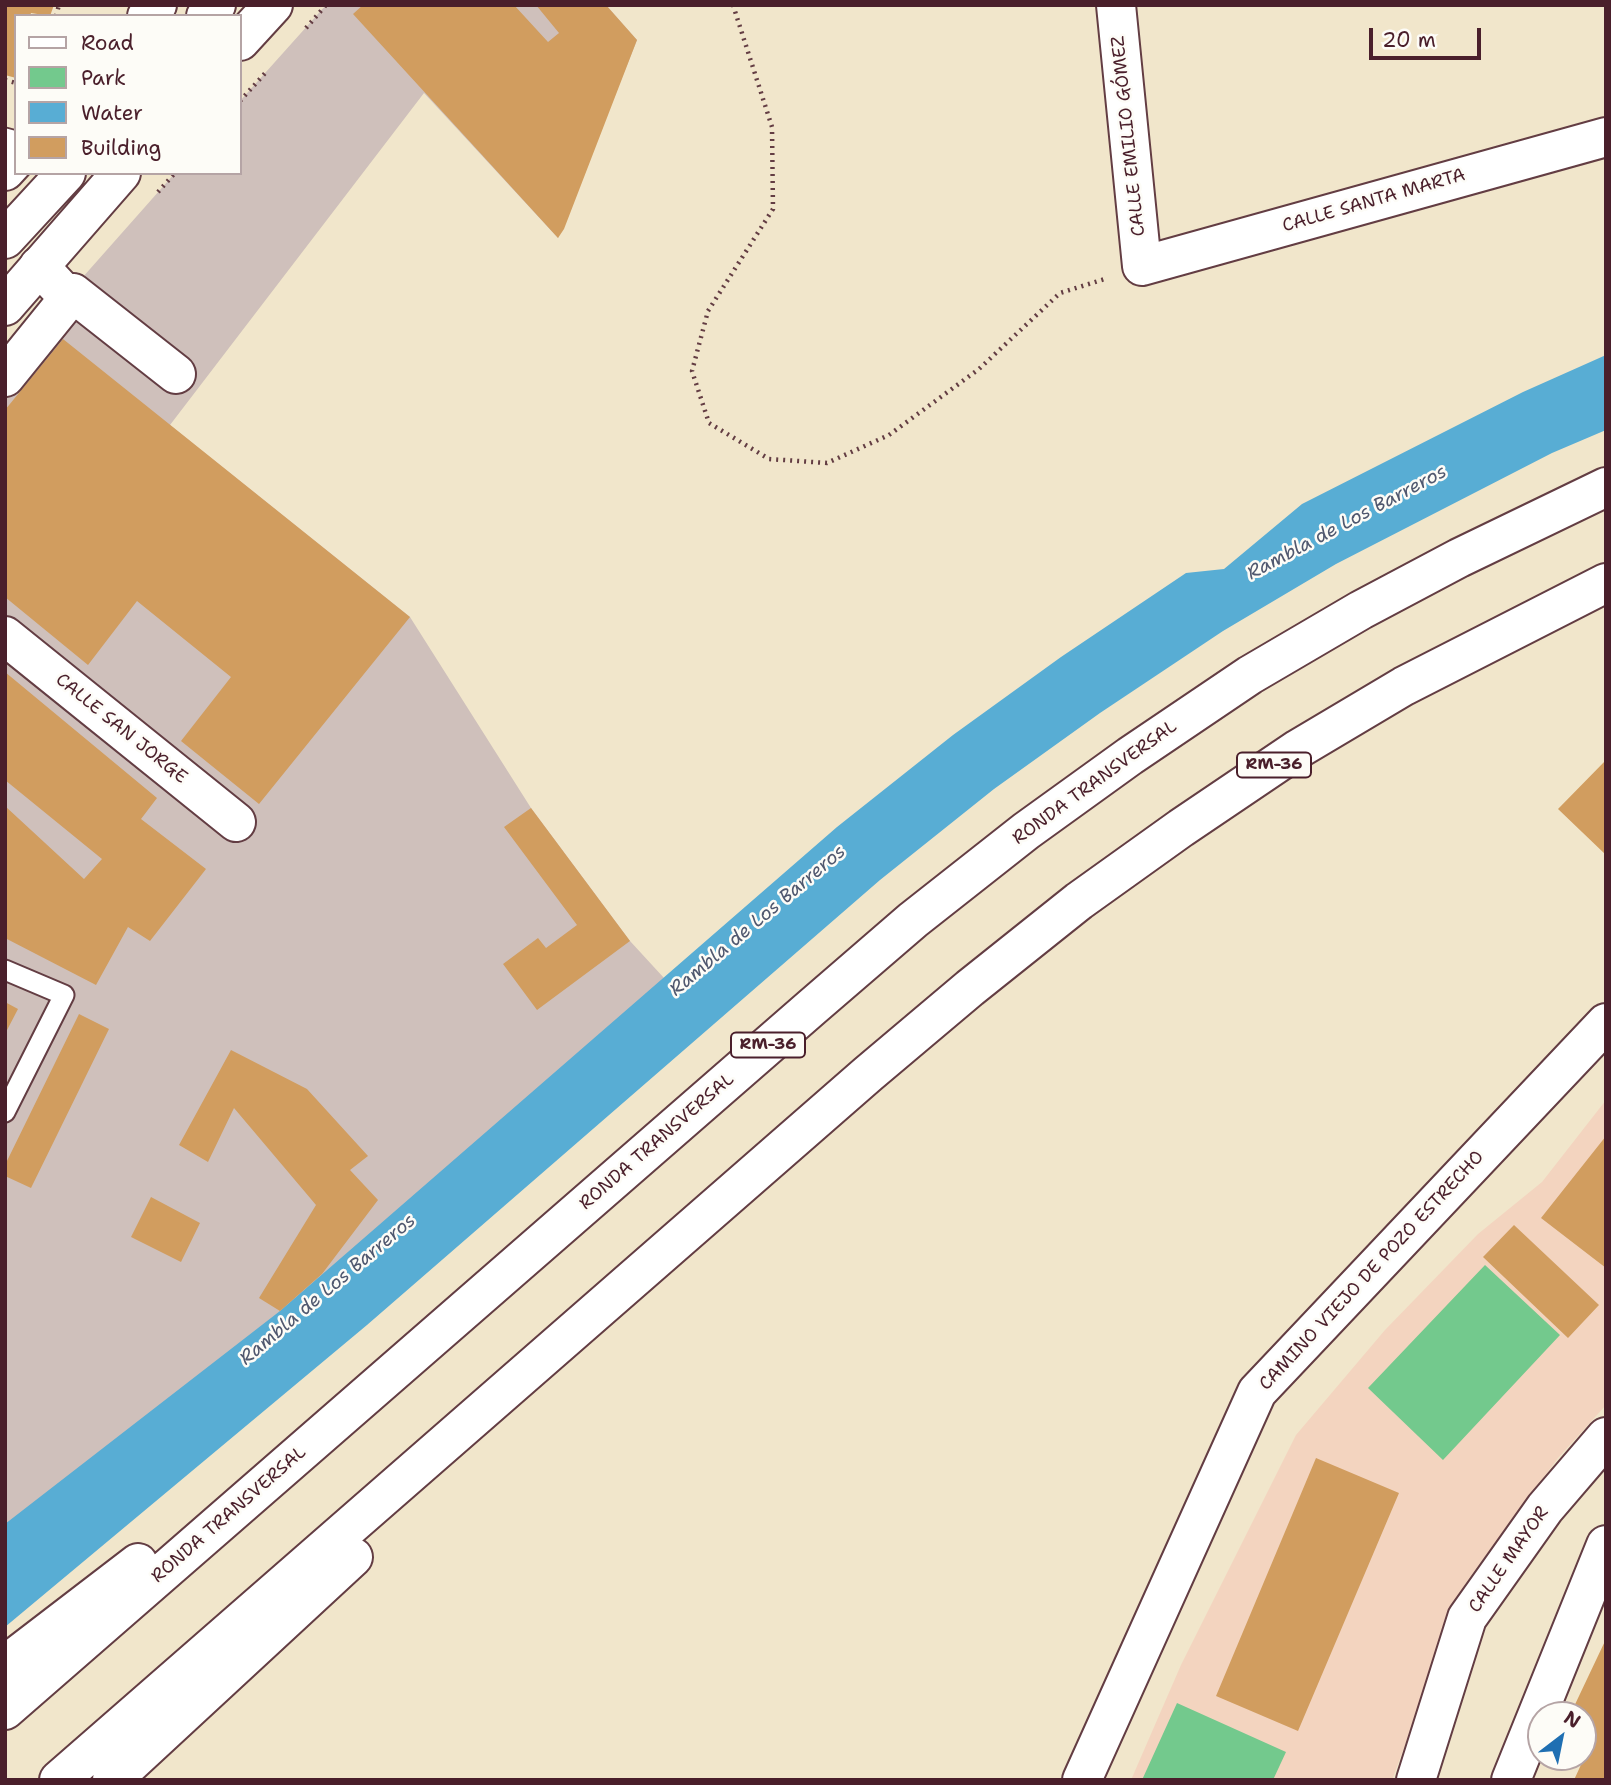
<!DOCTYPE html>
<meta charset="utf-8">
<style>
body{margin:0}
#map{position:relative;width:1611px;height:1785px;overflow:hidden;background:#f1e6cb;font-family:"Shantell Sans",sans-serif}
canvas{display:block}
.frame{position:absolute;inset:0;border:7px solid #4a1f2b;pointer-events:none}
.legend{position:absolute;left:14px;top:14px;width:228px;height:161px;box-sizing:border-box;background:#fdfcf7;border:2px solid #b5a4a5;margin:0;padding:9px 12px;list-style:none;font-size:21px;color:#4a1f2b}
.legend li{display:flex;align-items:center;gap:14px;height:35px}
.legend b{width:35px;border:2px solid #b5a4a5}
.north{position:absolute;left:1527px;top:1701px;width:70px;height:70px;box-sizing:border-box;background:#fdfcf7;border:2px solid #b5a4a5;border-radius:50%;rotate:32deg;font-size:19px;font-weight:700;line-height:28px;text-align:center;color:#4a1f2b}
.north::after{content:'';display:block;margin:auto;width:24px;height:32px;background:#1f6fb2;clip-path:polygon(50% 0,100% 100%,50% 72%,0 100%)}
.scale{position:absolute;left:1369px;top:28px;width:112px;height:32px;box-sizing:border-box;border:4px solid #4a1f2b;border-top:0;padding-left:9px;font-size:21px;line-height:24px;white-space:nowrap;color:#4a1f2b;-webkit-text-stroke:5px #fdfcf7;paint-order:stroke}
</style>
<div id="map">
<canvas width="1611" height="1785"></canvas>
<div class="frame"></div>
<ul class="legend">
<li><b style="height:9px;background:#fff"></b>Road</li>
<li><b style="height:19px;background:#73c98d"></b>Park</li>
<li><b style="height:19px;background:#58add4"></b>Water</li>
<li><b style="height:19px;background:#d19d5f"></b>Building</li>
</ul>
<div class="north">N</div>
<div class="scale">20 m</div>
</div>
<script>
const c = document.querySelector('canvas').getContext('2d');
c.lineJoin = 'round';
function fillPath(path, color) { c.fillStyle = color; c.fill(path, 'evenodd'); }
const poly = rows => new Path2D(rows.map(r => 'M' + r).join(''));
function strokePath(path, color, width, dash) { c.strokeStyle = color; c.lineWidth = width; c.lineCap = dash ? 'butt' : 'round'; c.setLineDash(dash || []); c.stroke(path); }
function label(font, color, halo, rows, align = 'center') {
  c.font = font + ' "Shantell Sans",sans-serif'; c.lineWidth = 5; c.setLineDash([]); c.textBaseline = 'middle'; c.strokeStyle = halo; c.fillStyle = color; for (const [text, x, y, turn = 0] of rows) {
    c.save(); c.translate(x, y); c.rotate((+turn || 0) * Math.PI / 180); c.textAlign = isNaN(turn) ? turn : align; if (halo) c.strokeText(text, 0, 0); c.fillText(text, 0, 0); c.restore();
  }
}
const built = poly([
 [1606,1100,1606,1405,1558,1458,1465,1584,1392,1780,1131,1780,1181,1665,1296,1435,1385,1330,1478,1234,1542,1182]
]);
const industrial = poly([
 [326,5,606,5,637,40,558,238,424,93,170,425,410,617,531,808,630,941,687,1003,5,1570,5,365,175,173,240,173,240,101]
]);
const green = poly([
 [1485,1265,1560,1335,1443,1460,1368,1388],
 [1177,1703,1286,1752,1273,1780,1142,1780]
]);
const water = poly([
 [1606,355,1606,430,1552,453,1336,564,1223,631,1100,713,994,789,880,880,367,1325,5,1627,5,1524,280,1311,837,827,953,735,1061,657,1186,573,1224,569,1302,504,1523,392]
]);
const building = poly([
 [5,5,54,5,50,16,31,13,30,16,16,16,16,78,5,75],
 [363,5,514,5,548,42,559,33,536,5,606,5,637,40,564,229,558,238,353,14],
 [63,339,410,617,259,804,181,741,231,677,137,601,88,665,5,597,5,410],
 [5,672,157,798,141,819,206,869,150,941,128,927,96,985,5,938,5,806,84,879,102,859,5,780],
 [1606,760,1606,855,1558,809],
 [531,808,630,941,537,1010,503,964,538,938,546,948,577,925,504,827],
 [5,1002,18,1009,5,1034],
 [79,1014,109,1029,31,1188,5,1176,5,1165],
 [231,1050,307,1089,368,1156,350,1170,378,1200,322,1274,280,1311,259,1298,316,1205,234,1108,208,1162,179,1145],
 [1606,1136,1606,1268,1541,1218],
 [151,1197,200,1223,181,1262,131,1237],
 [1514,1225,1599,1305,1568,1338,1483,1257],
 [1316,1458,1399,1493,1298,1731,1216,1696],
 [1606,1639,1606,1780,1574,1780,1596,1732,1583,1726,1583,1715,1570,1715]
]);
const path = poly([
 [733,5,772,127,773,209,708,311,692,371,709,423,769,459,827,463,889,435,979,369,1060,293,1108,278],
 [56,16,59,5],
 [306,28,326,5],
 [5,80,16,83],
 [240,101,267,71],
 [158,192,175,173]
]);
const lane = poly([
 [5,138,16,141],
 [5,970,64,995,5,1112]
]);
const street = poly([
 [1116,5,1142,266,1606,137],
 [147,16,157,5],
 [5,171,16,159],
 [39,266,66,295,73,293,176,374],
 [5,377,73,293],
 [5,636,236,822],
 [1082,1780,1257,1392,1606,1023],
 [1416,1780,1467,1618,1545,1508,1606,1437],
 [1511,1780,1606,1545]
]);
const primary = poly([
 [206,16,216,5],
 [240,41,273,5],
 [5,239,66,173],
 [5,306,121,173]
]);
const highway = poly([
 [5,1665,138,1563],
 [5,1710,811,1008,913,920,1026,831,1130,756,1250,675,1361,610,1459,558,1606,487],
 [59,1780,868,1074,970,988,1079,901,1181,828,1298,749,1404,686,1606,583],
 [112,1780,353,1557]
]);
const shields = [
 [1274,765,74],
 [768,1045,74]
];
const shieldNames = [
 ["RM-36",1274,765],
 ["RM-36",768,1045]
];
const streetNames = [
 ["CALLE EMILIO GÓMEZ",1129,136,-96],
 ["CALLE SANTA MARTA",1374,201,-16],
 ["CALLE SAN JORGE",121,729,39],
 ["RONDA TRANSVERSAL",1095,783,-36],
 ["RONDA TRANSVERSAL",657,1142,-41],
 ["CAMINO VIEJO DE POZO ESTRECHO",1372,1271,-47],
 ["RONDA TRANSVERSAL",229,1515,-41],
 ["CALLE MAYOR",1509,1560,-55]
];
const waterNames = [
 ["Rambla de Los Barreros",1347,523,-28],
 ["Rambla de Los Barreros",758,921,-40],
 ["Rambla de Los Barreros",328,1290,-40]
];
fillPath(built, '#f3d4bf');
fillPath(industrial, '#cfc0bb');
fillPath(green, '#73c98d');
fillPath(water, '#58add4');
fillPath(building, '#d19d5f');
strokePath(lane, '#633d43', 23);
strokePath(street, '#633d43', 42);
strokePath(primary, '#633d43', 42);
strokePath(highway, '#633d43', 42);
strokePath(path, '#633d43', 4.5, [2, 5]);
strokePath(lane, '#fff', 19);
strokePath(street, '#fff', 38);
strokePath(primary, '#fff', 38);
strokePath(highway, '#fff', 38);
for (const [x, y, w] of shields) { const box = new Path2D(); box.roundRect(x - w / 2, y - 12.5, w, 25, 5); c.fillStyle = '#fdfcf7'; c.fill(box); strokePath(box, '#4a1f2b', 2); }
label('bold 16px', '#4a1f2b', null, shieldNames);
label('18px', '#4a1f2b', '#fdfcf7', streetNames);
label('italic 19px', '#50586f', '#fdfcf7', waterNames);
</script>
